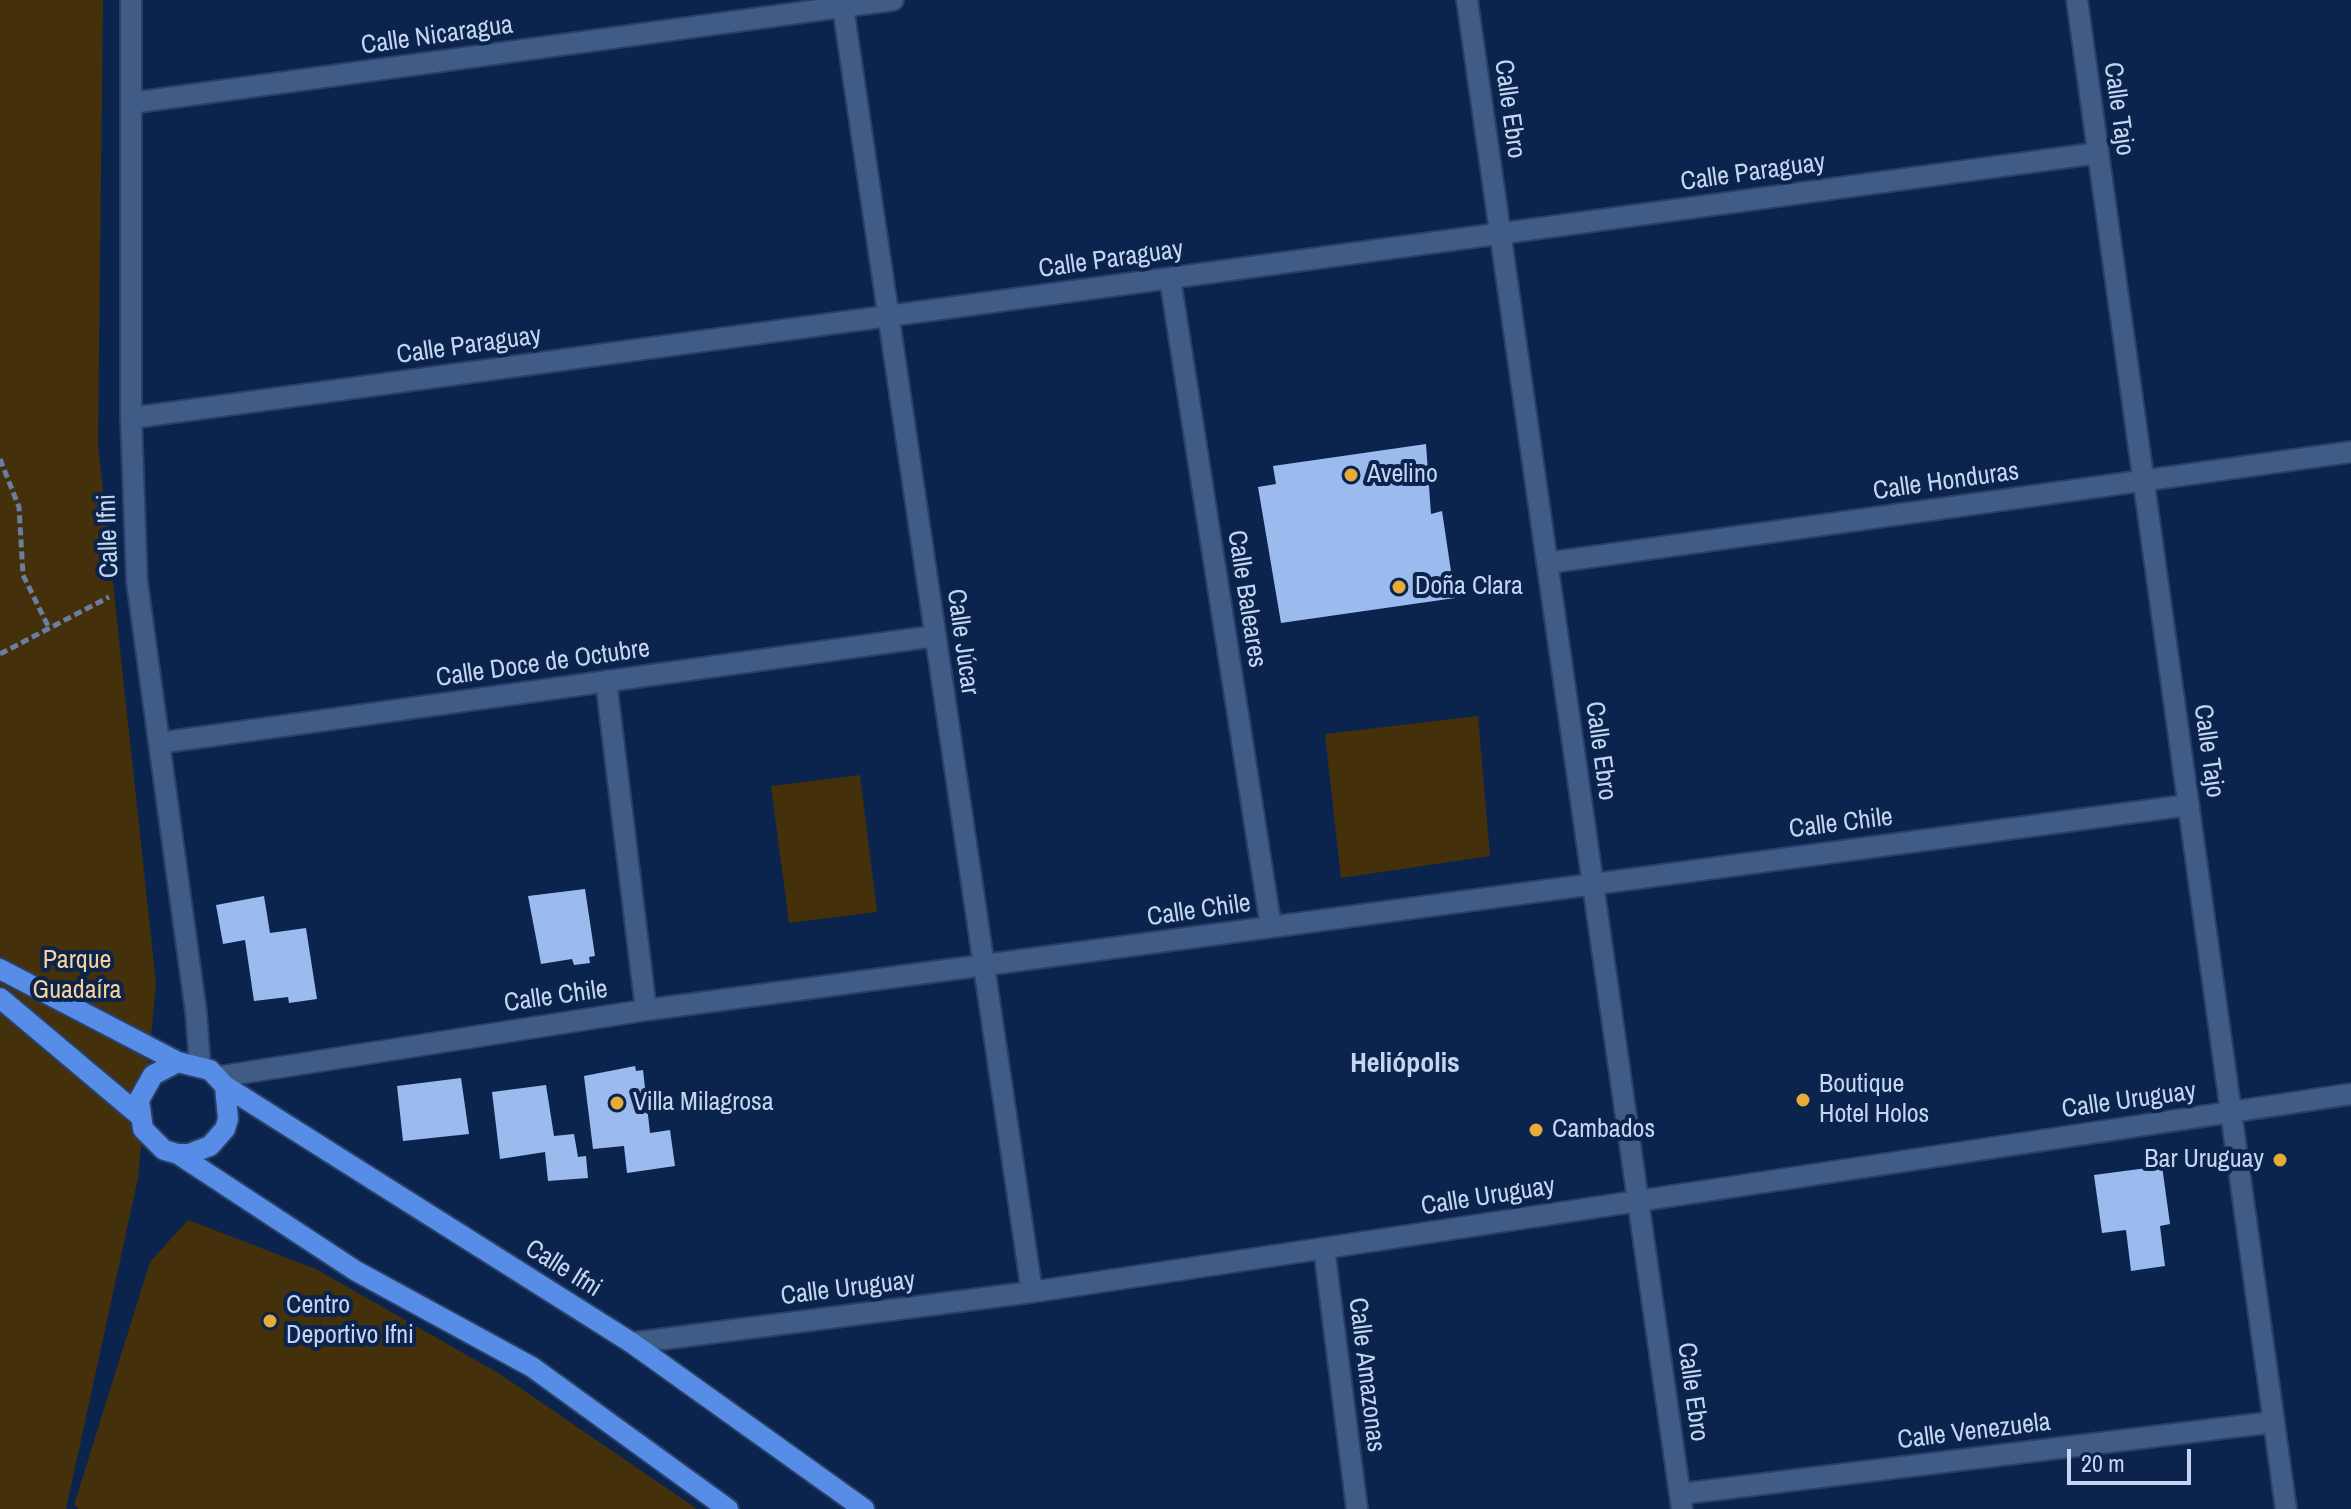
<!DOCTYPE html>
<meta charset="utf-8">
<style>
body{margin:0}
#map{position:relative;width:2351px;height:1509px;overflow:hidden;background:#0b244d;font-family:"Archivo Narrow",sans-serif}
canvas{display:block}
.scale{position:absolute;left:2067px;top:1449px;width:124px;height:36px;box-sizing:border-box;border:4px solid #c5d5f0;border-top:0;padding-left:10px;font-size:24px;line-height:28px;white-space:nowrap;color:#c5d5f0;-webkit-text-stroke:6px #0b244d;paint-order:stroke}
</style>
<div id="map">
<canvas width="2351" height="1509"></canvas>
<div class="scale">20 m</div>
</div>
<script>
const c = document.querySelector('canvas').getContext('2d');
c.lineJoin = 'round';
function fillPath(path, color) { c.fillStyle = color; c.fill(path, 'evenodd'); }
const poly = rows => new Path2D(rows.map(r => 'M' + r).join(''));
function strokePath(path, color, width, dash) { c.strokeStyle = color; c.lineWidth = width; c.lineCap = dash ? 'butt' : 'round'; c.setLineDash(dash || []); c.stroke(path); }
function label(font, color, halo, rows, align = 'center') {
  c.font = font + ' "Archivo Narrow",sans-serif'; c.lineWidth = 8; c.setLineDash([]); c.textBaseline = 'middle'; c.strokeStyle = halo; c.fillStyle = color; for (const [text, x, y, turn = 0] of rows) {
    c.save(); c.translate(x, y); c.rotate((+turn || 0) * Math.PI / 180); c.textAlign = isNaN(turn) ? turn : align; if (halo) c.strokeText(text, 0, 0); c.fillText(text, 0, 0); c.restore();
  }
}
const green = poly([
 [0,0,103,0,98,444,156,983,138,1178,66,1509,0,1509],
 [1478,716,1490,856,1341,878,1325,734],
 [860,775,877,912,789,923,771,786],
 [188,1220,316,1269,500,1374,697,1509,79,1509,74,1505,150,1262]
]);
const building = poly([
 [1426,444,1431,514,1442,511,1455,598,1281,623,1258,487,1276,484,1273,466],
 [585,889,595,956,589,957,590,963,574,965,572,959,541,964,528,896],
 [264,896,270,933,306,928,317,999,289,1003,288,997,254,1001,245,940,223,944,216,905],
 [635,1066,636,1071,643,1070,650,1133,670,1130,675,1166,627,1173,624,1146,593,1149,584,1076],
 [461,1078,469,1134,403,1141,397,1086],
 [546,1085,554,1136,574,1134,578,1157,586,1156,588,1178,548,1181,545,1152,500,1159,492,1092],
 [2162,1166,2170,1224,2160,1226,2165,1266,2131,1271,2126,1230,2102,1233,2094,1175]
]);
const path = poly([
 [0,459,19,507,23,575,49,628],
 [0,654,109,597]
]);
const minor = poly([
 [131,0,131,418,137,582,196,1012,200,1065],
 [842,0,1032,1292],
 [1467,0,1682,1509],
 [2077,0,2286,1509],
 [131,103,893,0],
 [1170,278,1271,927],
 [131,418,2098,153],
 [1547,563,2351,452],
 [606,681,646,1010],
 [159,743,935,636],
 [217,1077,646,1010,2189,805],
 [1324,1248,1357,1509],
 [632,1343,1032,1292,2351,1094],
 [1680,1494,2274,1422]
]);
const major = poly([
 [0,969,178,1062],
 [0,998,139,1115],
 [225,1086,228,1119,225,1129,210,1146,189,1154,178,1154,164,1150,143,1129,139,1100,153,1075,178,1062,210,1070,225,1086,632,1343,864,1509],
 [178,1154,356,1271,532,1367,728,1509]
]);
const markers = [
 [1351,475,8,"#e7ac37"],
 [1399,587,8,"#e7ac37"],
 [1803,1100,8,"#e7ac37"],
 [617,1103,8,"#e7ac37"],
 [1536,1130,8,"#e7ac37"],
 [2280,1160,8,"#e7ac37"],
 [270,1321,8,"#e7ac37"]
];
const streetNames = [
 ["Calle Nicaragua",437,36,-8],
 ["Calle Ebro",1509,109,82],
 ["Calle Tajo",2118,109,82],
 ["Calle Paraguay",1753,173,-8],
 ["Calle Paraguay",1111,260,-8],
 ["Calle Paraguay",469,346,-8],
 ["Calle Honduras",1946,482,-8],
 ["Calle Ifni",109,536,-92],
 ["Calle Baleares",1246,599,81],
 ["Calle Júcar",962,642,82],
 ["Calle Doce de Octubre",543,664,-8],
 ["Calle Ebro",1600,751,82],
 ["Calle Tajo",2208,751,82],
 ["Calle Chile",1841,824,-7],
 ["Calle Chile",1199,911,-8],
 ["Calle Chile",556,997,-8],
 ["Calle Uruguay",2129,1101,-8],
 ["Calle Uruguay",1488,1197,-9],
 ["Calle Ifni",563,1269,32],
 ["Calle Uruguay",848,1289,-7],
 ["Calle Amazonas",1366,1375,83],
 ["Calle Ebro",1692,1392,82],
 ["Calle Venezuela",1974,1432,-7]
];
const poiNames = [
 ["Avelino",1367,475],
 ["Doña Clara",1415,587],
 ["Boutique",1819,1085],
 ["Hotel Holos",1819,1115],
 ["Villa Milagrosa",633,1103],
 ["Cambados",1552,1130],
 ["Bar Uruguay",2264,1160,"right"],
 ["Centro",286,1306],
 ["Deportivo Ifni",286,1336]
];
const parkNames = [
 ["Parque",77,961],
 ["Guadaíra",77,991]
];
const neighbourhoodNames = [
 ["Heliópolis",1405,1064]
];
fillPath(green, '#44300a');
fillPath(building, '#9bbbee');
strokePath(minor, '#294067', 24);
strokePath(major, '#294067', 24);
strokePath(path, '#6a7ea0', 5, [8, 4]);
strokePath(minor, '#405b86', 20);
strokePath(major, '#578de6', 20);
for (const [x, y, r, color] of markers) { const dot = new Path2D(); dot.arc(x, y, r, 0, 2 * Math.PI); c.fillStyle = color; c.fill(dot); strokePath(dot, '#0b244d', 3); }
label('26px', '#c5d5f0', '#0b244d', streetNames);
label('26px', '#c5d5f0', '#0b244d', poiNames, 'left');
label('26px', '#f6d298', '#0b244d', parkNames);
label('bold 28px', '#c5d5f0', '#0b244d', neighbourhoodNames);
</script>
